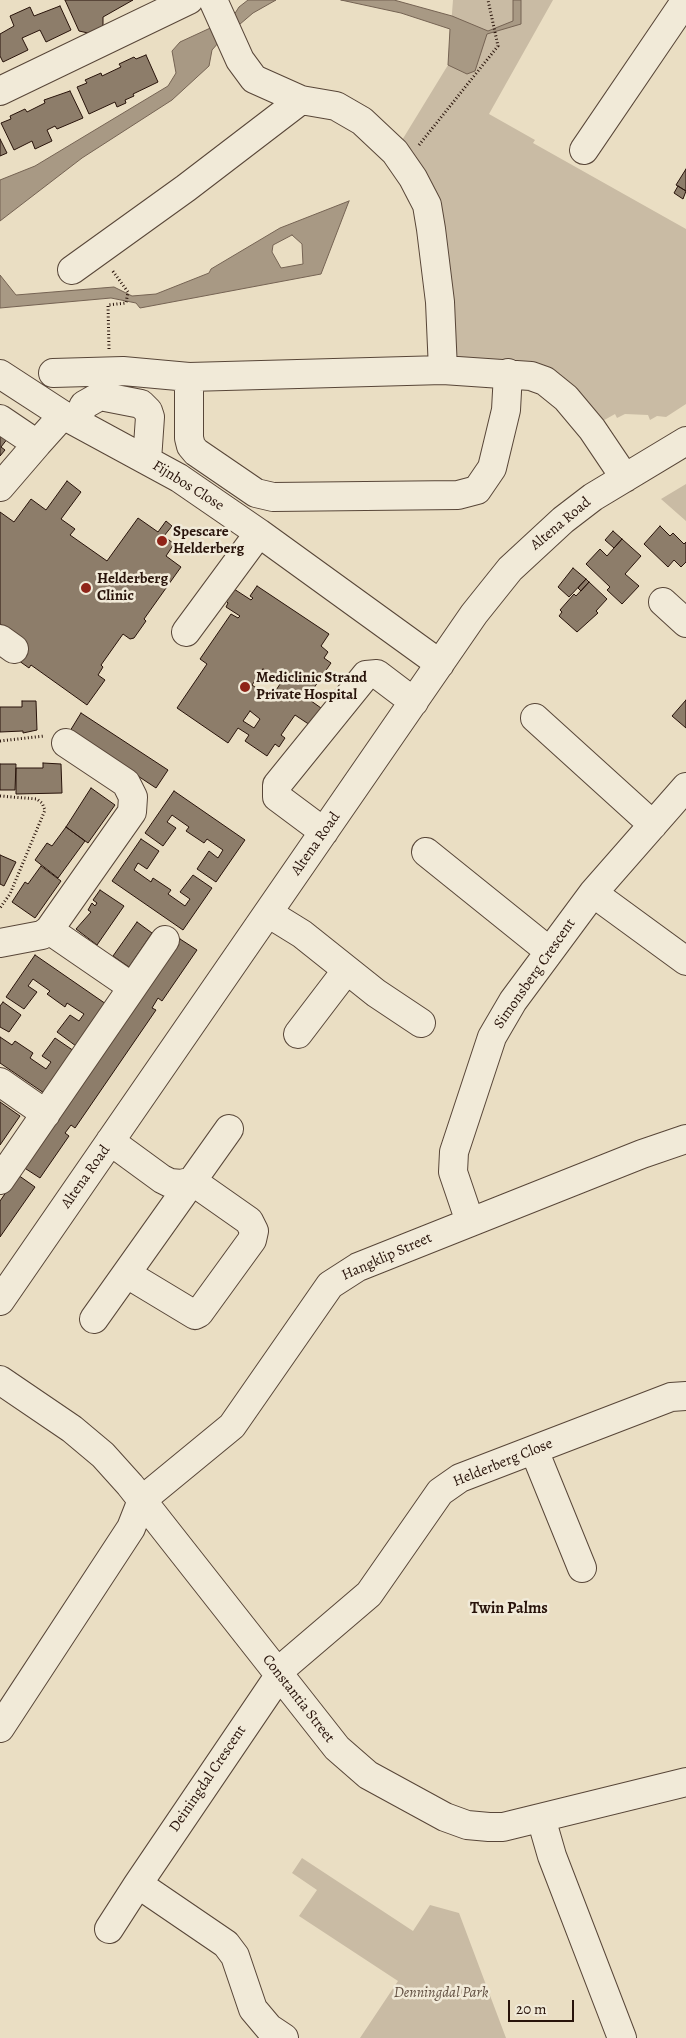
<!DOCTYPE html>
<style>
body{margin:0}
#map{position:relative;width:686px;height:2038px;overflow:hidden;background:#eadec3;font-family:Alegreya,serif}
canvas{display:block}
.scale{position:absolute;left:508px;top:2000px;width:66px;height:22px;box-sizing:border-box;border:2px solid #28130a;border-top:0;padding-left:6px;font-size:15px;line-height:18px;white-space:nowrap;color:#28130a;-webkit-text-stroke:4px #f1ead8;paint-order:stroke}
</style>
<div id="map">
<canvas width="686" height="2038"></canvas>
<div class="scale">20 m</div>
</div>
<script>
const c = document.querySelector('canvas').getContext('2d');
c.lineJoin = 'round';
function fillPath(path, color) { c.fillStyle = color; c.fill(path, 'evenodd'); }
const poly = rows => new Path2D(rows.map(r => 'M' + r).join(''));
function strokePath(path, color, width, dash) { c.strokeStyle = color; c.lineWidth = width; c.lineCap = dash ? 'butt' : 'round'; c.setLineDash(dash || []); c.stroke(path); }
function label(font, color, halo, rows, align = 'center') {
  c.font = font + ' Alegreya,serif'; c.lineWidth = 5; c.setLineDash([]); c.textBaseline = 'middle'; c.strokeStyle = halo; c.fillStyle = color; for (const [text, x, y, turn = 0] of rows) {
    c.save(); c.translate(x, y); c.rotate((+turn || 0) * Math.PI / 180); c.textAlign = isNaN(turn) ? turn : align; if (halo) c.strokeText(text, 0, 0); c.fillText(text, 0, 0); c.restore();
  }
}
const green = poly([
 [453,0,553,0,489,114,535,140,533,143,686,229,686,404,666,417,657,416,650,420,648,415,625,414,617,418,615,414,592,427,567,397,444,369,432,229,396,150,448,65],
 [686,484,686,521,661,499],
 [302,1858,413,1931,430,1905,459,1913,506,2038,360,2038,398,1981,299,1916,317,1890,292,1873]
]);
const water = poly([
 [248,0,276,0,253,13,219,42,212,50,209,66,172,100,82,158,0,221,0,180,35,166,168,86,176,73,172,51,180,42,232,18,239,7,248,0],
 [341,0,394,0,452,16,488,31,513,21,513,0,521,0,521,24,487,34,475,71,467,74,448,65,450,29,401,13,341,0],
 [349,201,321,274,140,308,136,303,111,298,0,308,0,275,16,295,114,287,132,296,156,294,209,273,211,269,280,228,349,201],
 [292,235,302,244,303,264,281,268,272,252,273,245,292,235]
]);
const building = poly([
 [65,0,133,0,103,17,103,26,88,33,79,31,65,0],
 [60,6,71,30,46,42,40,30,22,38,28,50,3,62,0,56,0,34,14,26,10,16,30,7,34,16,60,6],
 [146,55,158,82,133,94,134,96,125,100,126,103,117,107,115,102,89,114,77,87,87,83,85,80,101,73,102,76,121,67,119,64,134,57,136,59,146,55],
 [70,91,83,118,57,129,55,126,47,130,52,141,35,149,32,141,14,150,1,123,11,119,10,116,25,109,27,112,45,103,44,100,70,91],
 [0,139,7,153,0,156,0,139],
 [686,169,686,191,676,185,686,169],
 [678,186,686,191,683,199,674,193,678,186],
 [0,432,8,438,1,447,5,450,0,456,0,432],
 [67,481,81,492,61,519,75,529,70,535,107,561,138,518,158,532,166,521,172,526,164,536,174,544,166,556,181,567,144,619,146,621,134,638,130,639,123,634,101,665,103,667,98,675,105,680,87,705,31,665,29,668,15,658,26,643,0,624,0,512,14,522,31,499,46,510,67,481],
 [660,526,670,536,673,533,684,544,686,542,686,562,681,567,674,560,668,567,644,544,660,526],
 [613,531,622,539,614,548,605,540,613,531],
 [622,539,641,556,625,574,639,586,622,604,607,590,610,587,586,564,600,549,607,556,622,539],
 [573,568,586,579,569,597,558,587,573,568],
 [586,579,589,582,581,591,578,588,586,579],
 [589,582,607,599,596,611,598,613,577,632,559,616,562,612,560,610,574,594,576,596,589,582],
 [257,586,329,634,321,646,328,652,324,658,331,663,307,698,321,708,310,725,295,715,281,735,285,738,279,747,275,744,267,756,245,741,249,735,238,728,228,743,177,708,207,664,200,659,231,614,238,618,240,616,226,607,228,603,226,601,234,589,251,600,253,598,250,596,257,586],
 [263,669,282,681,271,698,252,685,263,669],
 [250,711,260,719,254,728,243,721,250,711],
 [686,700,686,728,672,716,686,700],
 [22,701,36,701,37,730,23,733,23,731,0,732,0,707,22,707,22,701],
 [81,713,168,770,156,788,70,731,81,713],
 [43,763,61,764,62,793,16,794,16,768,43,768,43,763],
 [0,764,16,764,15,790,0,790,0,764],
 [91,788,115,805,88,843,66,827,91,788],
 [174,791,245,840,216,882,197,869,209,851,218,858,223,850,207,839,204,843,186,831,189,827,172,815,167,822,176,828,163,846,145,833,174,791],
 [66,827,85,841,58,878,35,860,47,843,52,846,66,827],
 [141,839,159,851,147,869,138,863,134,870,151,882,153,878,171,890,168,894,185,906,190,899,180,892,193,875,212,888,183,930,112,881,141,839],
 [0,855,16,862,4,886,0,884,0,855],
 [41,866,61,881,35,918,12,902,25,882,28,884,41,866],
 [100,890,124,906,97,945,76,929,91,912,88,910,92,903,95,906,97,903,93,900,100,890],
 [137,922,152,933,129,967,113,956,137,922],
 [180,939,197,950,162,1001,158,998,152,1008,156,1010,75,1128,71,1125,65,1133,69,1136,40,1178,23,1167,180,939],
 [35,955,106,1004,76,1046,57,1032,70,1015,79,1021,84,1014,67,1003,65,1007,47,994,50,991,33,979,28,986,37,992,24,1009,6,997,35,955],
 [3,1002,21,1015,9,1032,0,1027,0,1006,3,1002],
 [0,1037,12,1045,15,1041,33,1053,30,1058,46,1069,51,1062,42,1056,55,1038,74,1051,44,1093,0,1063,0,1037],
 [0,1102,20,1116,0,1145,0,1102],
 [18,1175,35,1187,0,1237,0,1201,18,1175]
]);
const path = poly([
 [419,145,498,46,488,0],
 [109,349,108,305,126,303,128,292,112,270],
 [0,741,44,736],
 [0,796,37,799,42,803,45,810,10,894,0,908]
]);
const minor = poly([
 [213,0,240,60,254,79,301,100,336,106,362,121,395,152,413,178,427,205,431,229,440,302,443,370],
 [0,91,189,0],
 [584,150,686,0],
 [72,270,186,188,301,100],
 [53,373,123,371,189,377,443,370,531,376,545,381,566,398,592,429,625,478],
 [0,374,63,415,179,478,259,533,440,664],
 [189,377,189,438,191,446,196,452,256,493,273,497,458,495,477,490,492,468,506,410,508,373],
 [0,419,37,444,63,415],
 [76,422,84,405,100,396,141,404,148,411,150,417,147,460],
 [0,487,37,444],
 [663,602,686,623],
 [186,632,259,533],
 [0,639,14,649],
 [535,718,653,825],
 [324,832,277,797,277,785,366,675,377,674,414,702],
 [426,852,549,951],
 [593,893,686,961],
 [268,913,302,934,376,993,421,1023],
 [49,930,132,987],
 [0,943,42,935,49,930,132,812,133,797,126,783,66,743],
 [298,1034,346,971],
 [0,1082,46,1114],
 [110,1141,162,1179,170,1183,182,1184,192,1181,249,1221,254,1231,252,1240,199,1313,195,1315,127,1274],
 [0,1180,165,940],
 [470,1222,453,1172,454,1152,492,1037,513,1001,593,893,686,787],
 [0,1301,474,614,510,569,563,520,593,497,686,441],
 [94,1319,229,1129],
 [0,1380,72,1429,103,1455,130,1485,337,1748,368,1775,445,1817,467,1825,489,1827,503,1827,686,1782],
 [534,1450,582,1568],
 [0,1728,131,1528,142,1500,232,1426,330,1285,358,1267,642,1154,686,1139],
 [541,1818,552,1856,622,2038],
 [109,1929,138,1884],
 [284,2038,269,2028,253,2009,235,1956,226,1944,138,1884,287,1664,369,1594,440,1492,460,1478,671,1397,686,1396]
]);
const markers = [
 [162,541,6,"#8f2418"],
 [86,588,6,"#8f2418"],
 [245,687,6,"#8f2418"]
];
const streetNames = [
 ["Fijnbos Close",188,486,32],
 ["Altena Road",561,524,-40],
 ["Altena Road",316,844,-55],
 ["Simonsberg Crescent",535,974,-55],
 ["Altena Road",86,1177,-55],
 ["Hangklip Street",387,1257,-24],
 ["Helderberg Close",503,1463,-22],
 ["Constantia Street",298,1699,52],
 ["Deiningdal Crescent",208,1779,-56]
];
const poiNames = [
 ["Spescare",173,532],
 ["Helderberg",173,549],
 ["Helderberg",97,579],
 ["Clinic",97,596],
 ["Mediclinic Strand",256,678],
 ["Private Hospital",256,695]
];
const parkNames = [
 ["Denningdal Park",441,1993]
];
const neighbourhoodNames = [
 ["Twin Palms",509,1609]
];
fillPath(green, '#c9bba4');
fillPath(water, '#a89984');
strokePath(water, '#756353', 1);
fillPath(building, '#8d7d6a');
strokePath(building, '#28130a', 1);
strokePath(minor, '#584638', 30);
strokePath(path, '#28130a', 3, [1, 2.5]);
strokePath(minor, '#f1ead8', 28);
for (const [x, y, r, color] of markers) { const dot = new Path2D(); dot.arc(x, y, r, 0, 2 * Math.PI); c.fillStyle = color; c.fill(dot); strokePath(dot, '#f1ead8', 2); }
label('15px', '#28130a', '#f1ead8', streetNames);
label('bold 15px', '#28130a', '#f1ead8', poiNames, 'left');
label('italic 15px', '#604e40', '#f1ead8', parkNames);
label('bold 16px', '#28130a', '#f1ead8', neighbourhoodNames);
</script>
